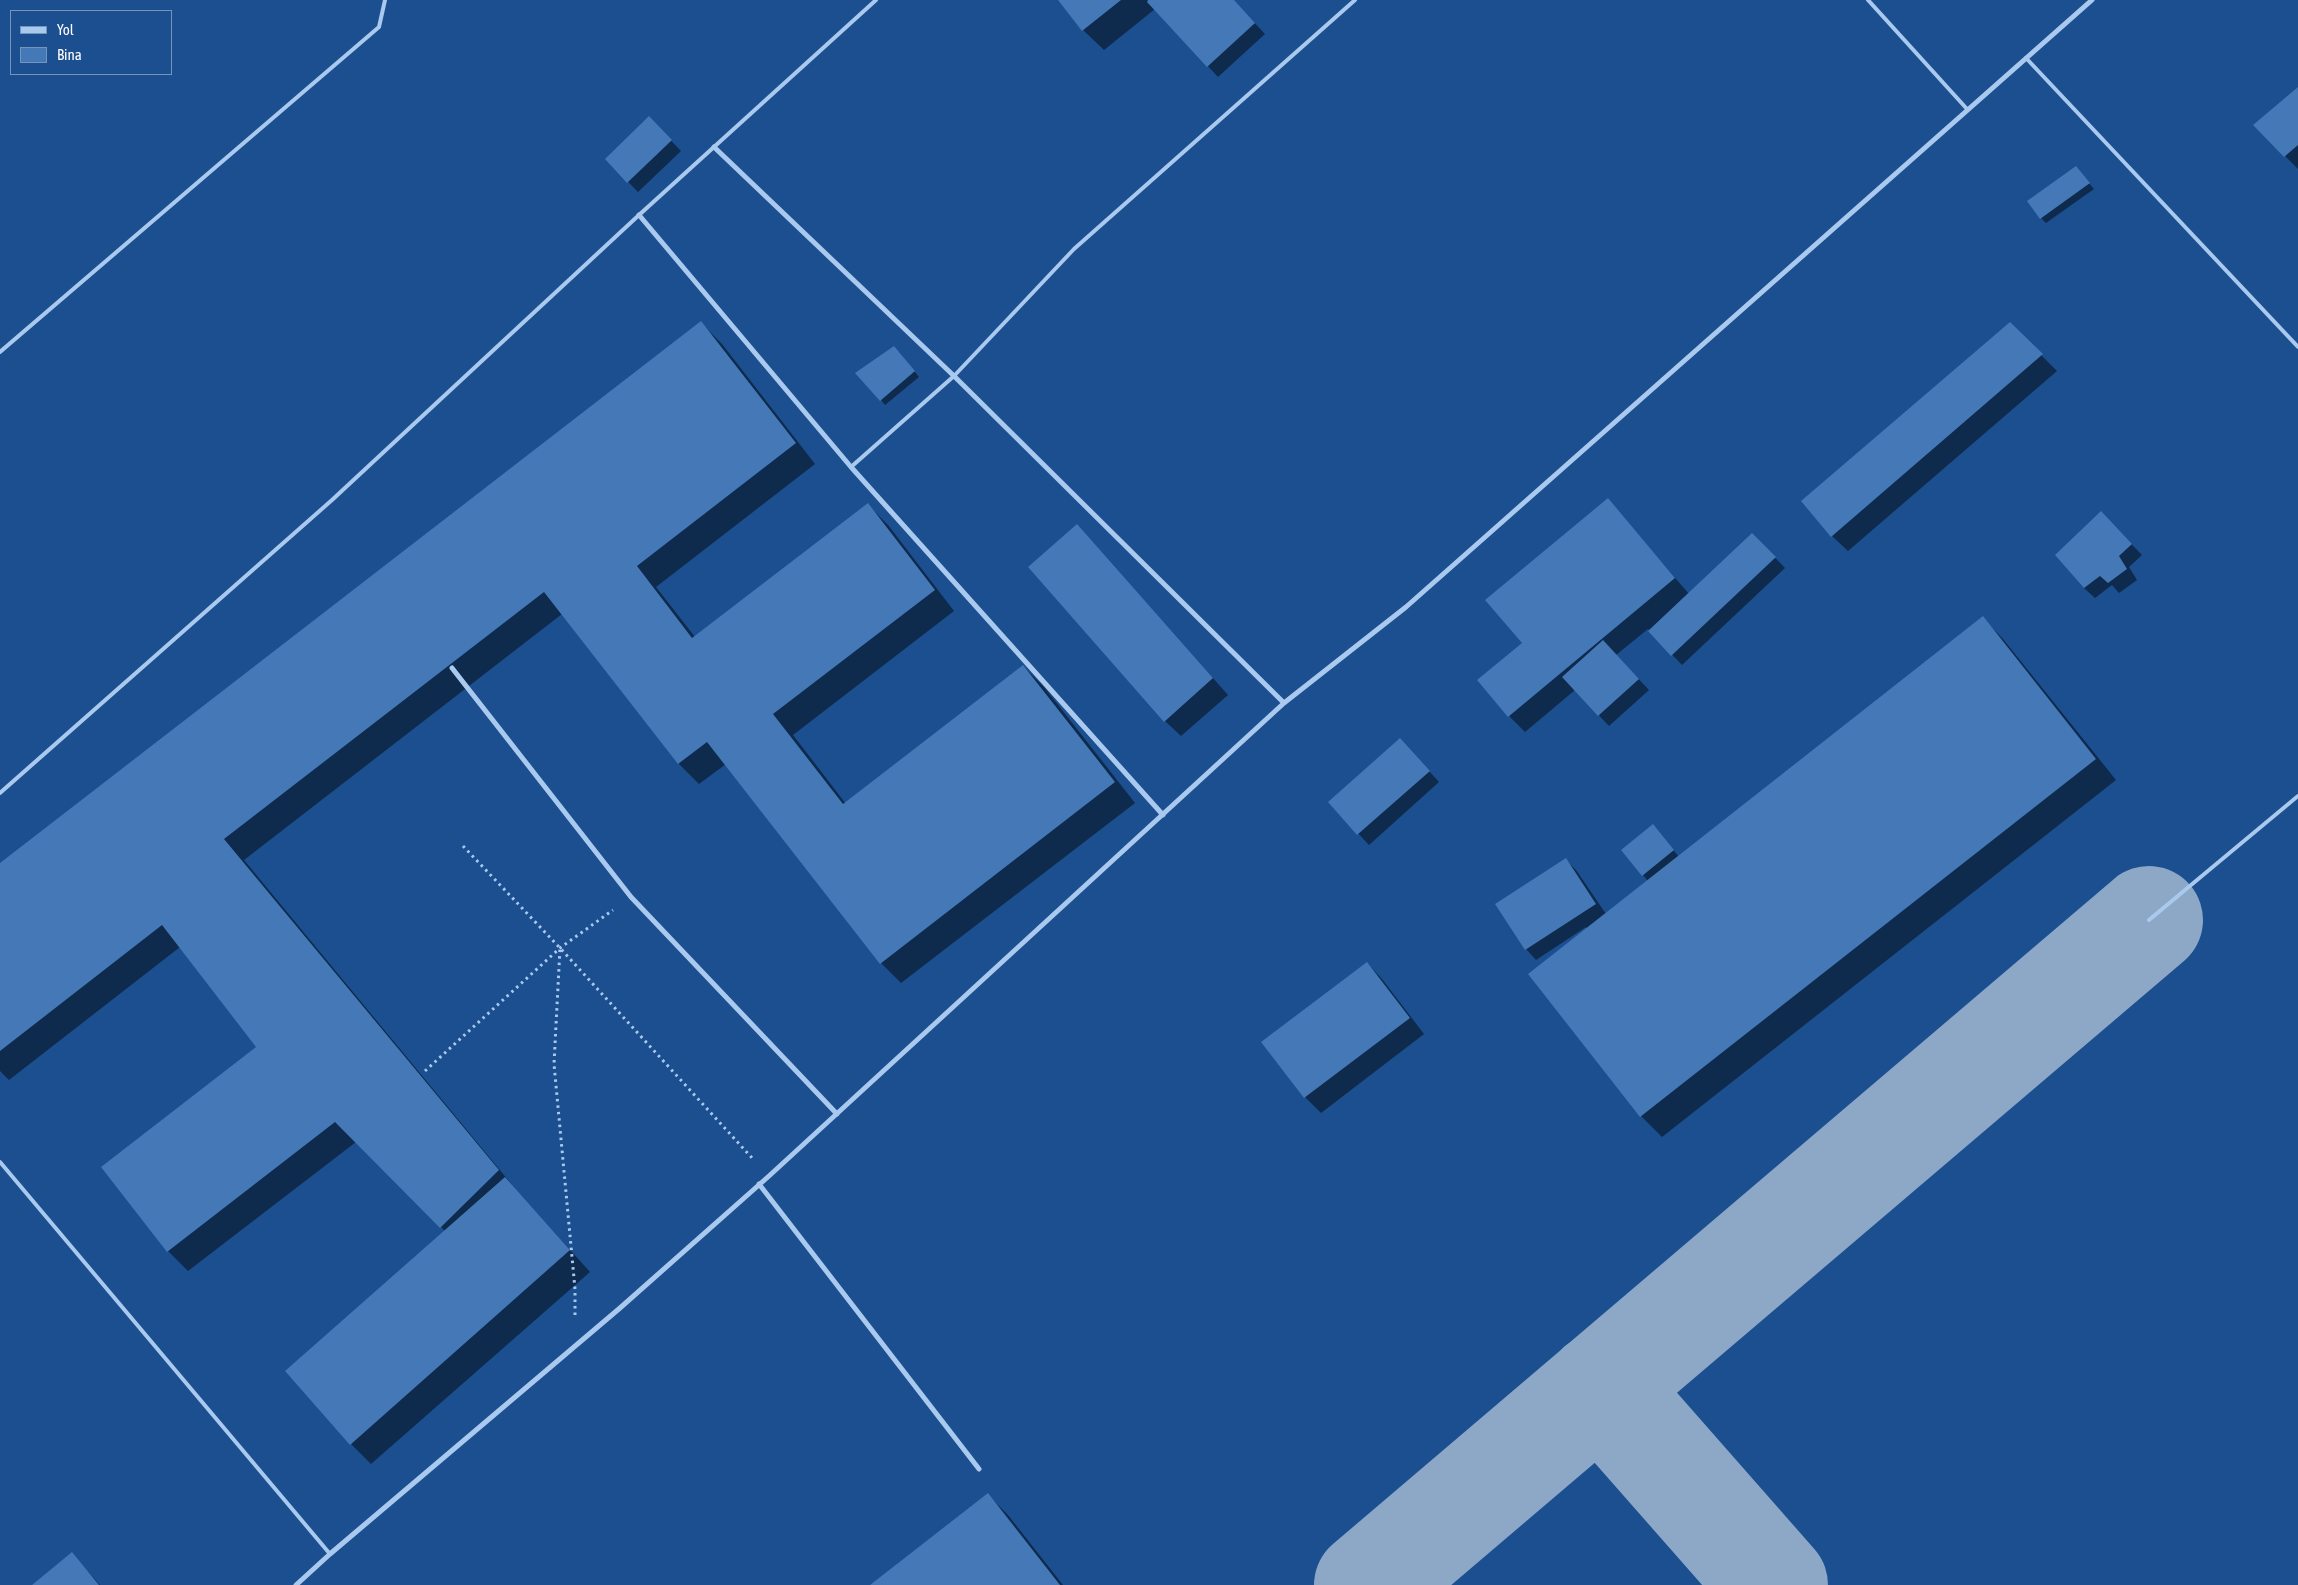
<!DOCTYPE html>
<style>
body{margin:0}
#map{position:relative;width:2298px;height:1585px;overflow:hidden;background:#1b4f8f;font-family:"Asap Condensed",sans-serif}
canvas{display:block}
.legend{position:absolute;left:10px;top:10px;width:162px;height:65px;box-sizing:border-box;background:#1b4f8f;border:1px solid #7695bc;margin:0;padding:6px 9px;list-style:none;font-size:15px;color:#fff}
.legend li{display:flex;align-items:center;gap:10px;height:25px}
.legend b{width:25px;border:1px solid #7695bc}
</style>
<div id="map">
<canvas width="2298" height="1585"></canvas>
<ul class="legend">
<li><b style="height:6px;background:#a9c9ee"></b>Yol</li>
<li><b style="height:14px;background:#4478b7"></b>Bina</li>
</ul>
</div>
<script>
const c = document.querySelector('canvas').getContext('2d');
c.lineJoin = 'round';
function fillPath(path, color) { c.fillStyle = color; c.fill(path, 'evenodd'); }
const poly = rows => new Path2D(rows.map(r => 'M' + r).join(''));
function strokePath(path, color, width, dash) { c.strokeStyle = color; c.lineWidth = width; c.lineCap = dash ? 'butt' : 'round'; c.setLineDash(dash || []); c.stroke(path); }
const shadow = poly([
 [1059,0,1233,0,1265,34,1218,77,1155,9,1104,50,1083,30],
 [2298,88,2298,169,2255,126],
 [649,118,681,151,638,192,606,159],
 [2080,173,2094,189,2046,223,2041,218],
 [701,323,722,344,815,464,656,587,695,637,868,505,888,525,954,611,793,735,846,804,1023,666,1044,687,1135,803,901,983,881,963,726,764,699,784,679,764,562,614,244,860,518,1192,590,1272,371,1464,351,1444,445,1231,356,1142,188,1271,168,1251,258,1047,180,947,9,1080,0,1071,0,864],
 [2010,324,2057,371,1848,551,1832,536],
 [899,352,919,377,885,405,881,400],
 [1608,500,1689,594,1752,534,1785,568,1682,665,1648,629,1616,655,1649,690,1609,726,1575,690,1525,732,1509,716,1524,643],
 [2111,523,2142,555,2129,567,2137,580,2119,593,2112,585,2095,598,2084,588],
 [1077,525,1228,695,1181,736,1165,721],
 [1983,618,2003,639,2116,780,1662,1137,1641,1116,1530,974,1587,929,1586,927,1536,960,1526,949,1566,860,1576,870,1606,914,1648,881,1643,875,1658,831,1679,857],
 [1410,750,1439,782,1369,845,1329,802],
 [1367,963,1382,979,1424,1034,1321,1113,1305,1097,1263,1042],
 [988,1495,1008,1515,1063,1585,872,1585],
 [72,1554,100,1585,34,1585]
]);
const taxiway = poly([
 [1600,1387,1774,1585],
 [1368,1585,2149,920]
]);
const building = poly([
 [1058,0,1121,0,1082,31],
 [1148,0,1234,0,1255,23,1207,67,1147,2],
 [2298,87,2298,145,2284,157,2253,125],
 [649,116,672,140,627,183,605,159],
 [2076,166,2090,183,2040,219,2027,201],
 [701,321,796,443,637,566,692,638,868,503,935,590,773,714,843,804,1023,665,1115,782,880,964,707,742,678,764,544,592,224,839,499,1170,440,1228,335,1122,167,1252,101,1167,256,1047,162,925,0,1051,0,863],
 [2010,322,2043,354,1831,537,1801,501],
 [894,346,915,371,880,401,855,373],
 [1608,498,1675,578,1508,717,1477,680,1522,643,1485,600],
 [2101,511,2132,544,2119,556,2127,569,2108,583,2100,576,2084,588,2055,555],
 [1077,524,1213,678,1164,722,1028,567],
 [1752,533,1776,557,1671,656,1648,631],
 [1983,616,2096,759,1640,1117,1528,974],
 [1603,640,1639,679,1598,716,1562,677],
 [1400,738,1430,771,1357,835,1328,802],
 [1653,824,1674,850,1642,876,1621,850],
 [1566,858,1596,904,1525,950,1495,904],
 [1367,962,1410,1018,1304,1098,1261,1042],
 [505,1177,570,1250,350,1445,285,1371],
 [988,1493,1060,1585,870,1585],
 [72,1552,99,1585,32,1585]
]);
const path = poly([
 [463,846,560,948],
 [425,1071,560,948,613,910],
 [575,1315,575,1289,554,1064,560,948,753,1159]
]);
const lane = poly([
 [1868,0,1967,109],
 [2026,58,2298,347],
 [0,352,379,27,385,0],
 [851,467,954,376,1074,249,1355,0],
 [0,793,332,500,639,215,876,0],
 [2149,920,2298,796],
 [0,1162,330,1554]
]);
const street = poly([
 [714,147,954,376,1284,703],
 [639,215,851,467,1163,815],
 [452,668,631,897,837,1114],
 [759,1184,979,1469],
 [296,1585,330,1554,620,1308,769,1176,1284,703,1406,607,2092,0]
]);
fillPath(shadow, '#0007');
strokePath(taxiway, '#8da7c7', 108);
fillPath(building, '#4478b7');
strokePath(path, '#a9c9ee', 3, [2.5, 4]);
strokePath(lane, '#a9c9ee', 4);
strokePath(street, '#a9c9ee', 5);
</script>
